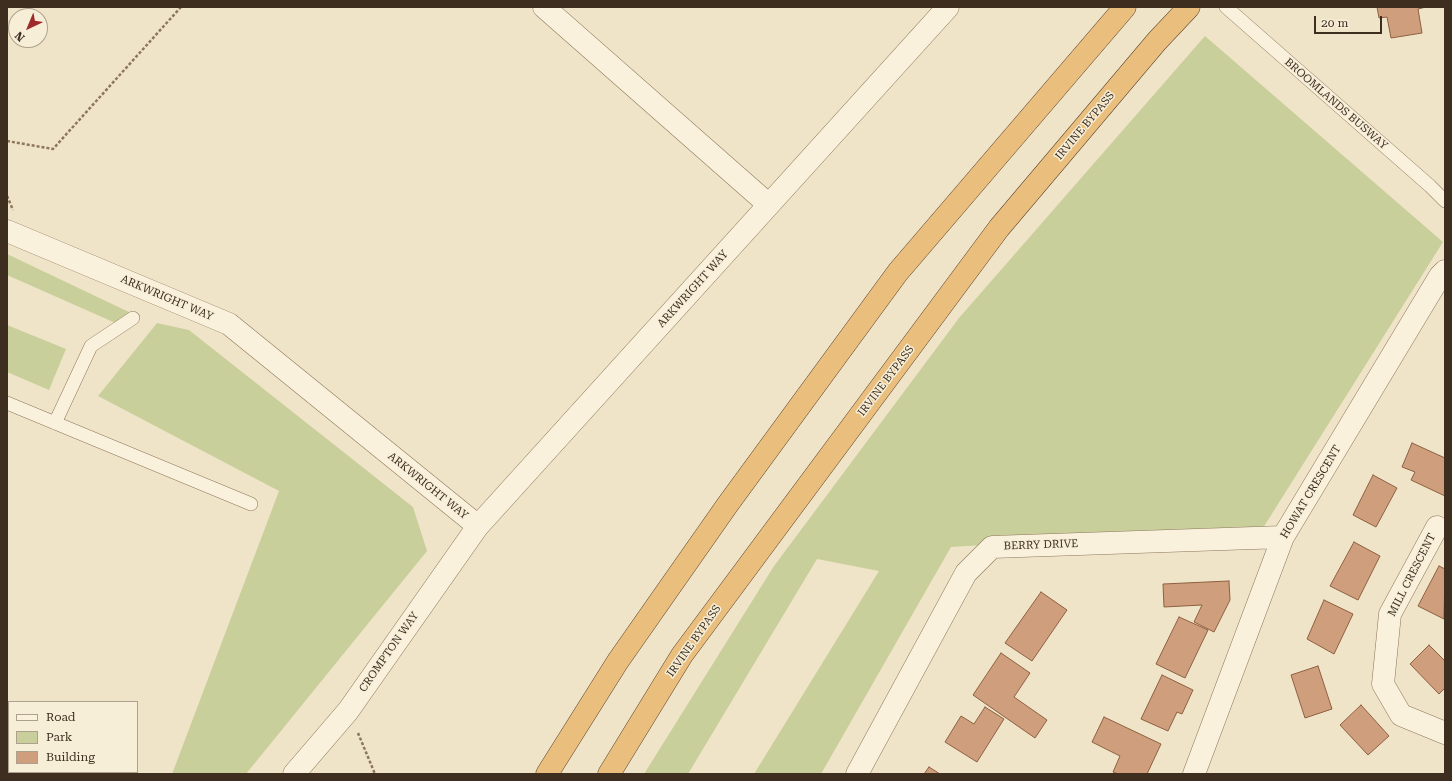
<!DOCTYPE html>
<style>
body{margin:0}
#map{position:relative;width:1452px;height:781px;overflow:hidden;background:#f0e4c8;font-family:"Roboto Serif",serif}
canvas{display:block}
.frame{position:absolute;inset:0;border:8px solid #3d2e20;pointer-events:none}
.legend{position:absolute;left:8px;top:701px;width:130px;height:72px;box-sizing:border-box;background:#f7eed8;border:1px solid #ada18e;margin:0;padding:5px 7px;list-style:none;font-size:12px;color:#3d2e20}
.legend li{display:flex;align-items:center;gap:8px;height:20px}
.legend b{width:20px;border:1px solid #ada18e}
.north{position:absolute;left:8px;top:8px;width:40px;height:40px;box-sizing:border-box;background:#f7eed8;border:1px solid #ada18e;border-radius:50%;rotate:224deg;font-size:11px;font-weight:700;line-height:16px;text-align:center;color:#3d2e20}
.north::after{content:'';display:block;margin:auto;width:14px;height:18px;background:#9e2a2b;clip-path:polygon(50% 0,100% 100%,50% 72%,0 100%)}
.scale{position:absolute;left:1314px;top:16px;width:68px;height:18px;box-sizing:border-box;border:2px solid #3d2e20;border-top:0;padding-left:5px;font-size:12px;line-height:14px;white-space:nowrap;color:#3d2e20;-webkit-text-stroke:3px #f7eed8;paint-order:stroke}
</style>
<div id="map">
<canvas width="1452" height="781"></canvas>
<div class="frame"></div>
<ul class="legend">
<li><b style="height:5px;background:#faf1dc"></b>Road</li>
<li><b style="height:11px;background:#c9cf9b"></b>Park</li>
<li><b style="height:11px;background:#cf9f7d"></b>Building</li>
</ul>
<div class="north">N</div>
<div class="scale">20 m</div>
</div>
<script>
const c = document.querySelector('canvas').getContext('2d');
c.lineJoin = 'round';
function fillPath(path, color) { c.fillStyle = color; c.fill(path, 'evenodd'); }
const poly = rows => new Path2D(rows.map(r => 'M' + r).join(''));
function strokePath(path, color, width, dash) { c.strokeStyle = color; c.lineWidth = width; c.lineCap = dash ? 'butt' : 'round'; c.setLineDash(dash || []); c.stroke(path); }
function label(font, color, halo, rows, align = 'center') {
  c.font = font + ' "Roboto Serif",serif'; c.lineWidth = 3; c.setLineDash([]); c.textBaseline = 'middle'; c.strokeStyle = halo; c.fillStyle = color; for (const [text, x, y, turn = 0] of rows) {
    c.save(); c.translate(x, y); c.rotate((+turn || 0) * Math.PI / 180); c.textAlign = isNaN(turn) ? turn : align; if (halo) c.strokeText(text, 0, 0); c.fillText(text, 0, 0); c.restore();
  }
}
const green = poly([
 [1205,36,1443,242,1263,528,951,547,821,774,754,774,879,571,817,559,688,774,644,774,774,566,959,318],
 [7,254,131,313,120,325,7,275],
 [157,323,189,330,413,507,427,551,246,774,172,774,279,491,98,396],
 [7,325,66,349,49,390,7,372]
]);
const building = poly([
 [1377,7,1426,7,1418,9,1422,33,1391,38,1387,17,1379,18,1377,7],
 [1412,443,1445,458,1445,496,1411,480,1415,472,1402,467,1412,443],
 [1373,475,1397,488,1376,527,1353,515,1373,475],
 [1354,542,1380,556,1358,600,1330,586,1354,542],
 [1439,566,1445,569,1444,619,1418,606,1439,566],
 [1229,581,1230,600,1214,632,1194,622,1202,605,1164,607,1163,584,1229,581],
 [1041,592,1067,610,1032,661,1005,643,1041,592],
 [1324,600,1353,614,1334,654,1307,639,1324,600],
 [1179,617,1208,630,1185,678,1156,664,1179,617],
 [1429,645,1445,661,1445,688,1439,694,1410,664,1429,645],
 [1001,653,1030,673,1014,697,1047,720,1035,738,973,695,1001,653],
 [1318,666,1332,709,1305,718,1291,675,1318,666],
 [1162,675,1193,690,1182,714,1177,712,1168,731,1141,719,1162,675],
 [1361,705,1389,736,1368,755,1340,725,1361,705],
 [985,707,1004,719,977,762,945,742,961,716,974,724,985,707],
 [1104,717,1161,744,1147,774,1118,774,1113,772,1120,756,1092,742,1104,717],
 [929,767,940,774,924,774,929,767]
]);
const path = poly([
 [7,141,53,149,181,7],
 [7,196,13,210],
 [358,733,375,774]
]);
const service = poly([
 [1226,7,1430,186,1445,201],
 [7,403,251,504],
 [55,423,91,346,133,318],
 [7,758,9,758],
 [41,772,46,774]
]);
const minor = poly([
 [544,7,769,205],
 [7,231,229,324,478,526],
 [1437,527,1390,614,1383,684,1401,715,1445,733],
 [294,774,348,711,478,526,948,7],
 [857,774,966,573,992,547,1283,537],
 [1194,774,1283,537,1440,276,1445,271]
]);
const trunk = poly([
 [547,774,618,661,728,504,898,272,1125,7],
 [609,774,682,655,999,228,1157,41,1189,7]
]);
const streetNames = [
 ["BROOMLANDS BUSWAY",1336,104,41],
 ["IRVINE BYPASS",1085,126,-50],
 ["ARKWRIGHT WAY",693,289,-48],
 ["ARKWRIGHT WAY",167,298,23],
 ["IRVINE BYPASS",886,381,-53],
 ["ARKWRIGHT WAY",428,486,39],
 ["HOWAT CRESCENT",1311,492,-59],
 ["BERRY DRIVE",1041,545,-2],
 ["MILL CRESCENT",1412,575,-63],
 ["IRVINE BYPASS",694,641,-55],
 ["CROMPTON WAY",389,652,-55]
];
fillPath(green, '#c9cf9b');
fillPath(building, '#cf9f7d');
strokePath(building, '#8d5f41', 1);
strokePath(service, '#8d765c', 14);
strokePath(minor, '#8d765c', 23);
strokePath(trunk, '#5b4430', 23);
strokePath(path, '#8d765c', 2.5, [3, 2]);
strokePath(service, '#faf1dc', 13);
strokePath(minor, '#faf1dc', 22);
strokePath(trunk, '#eabe7c', 22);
label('11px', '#3d2e20', '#f7eed8', streetNames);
</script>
